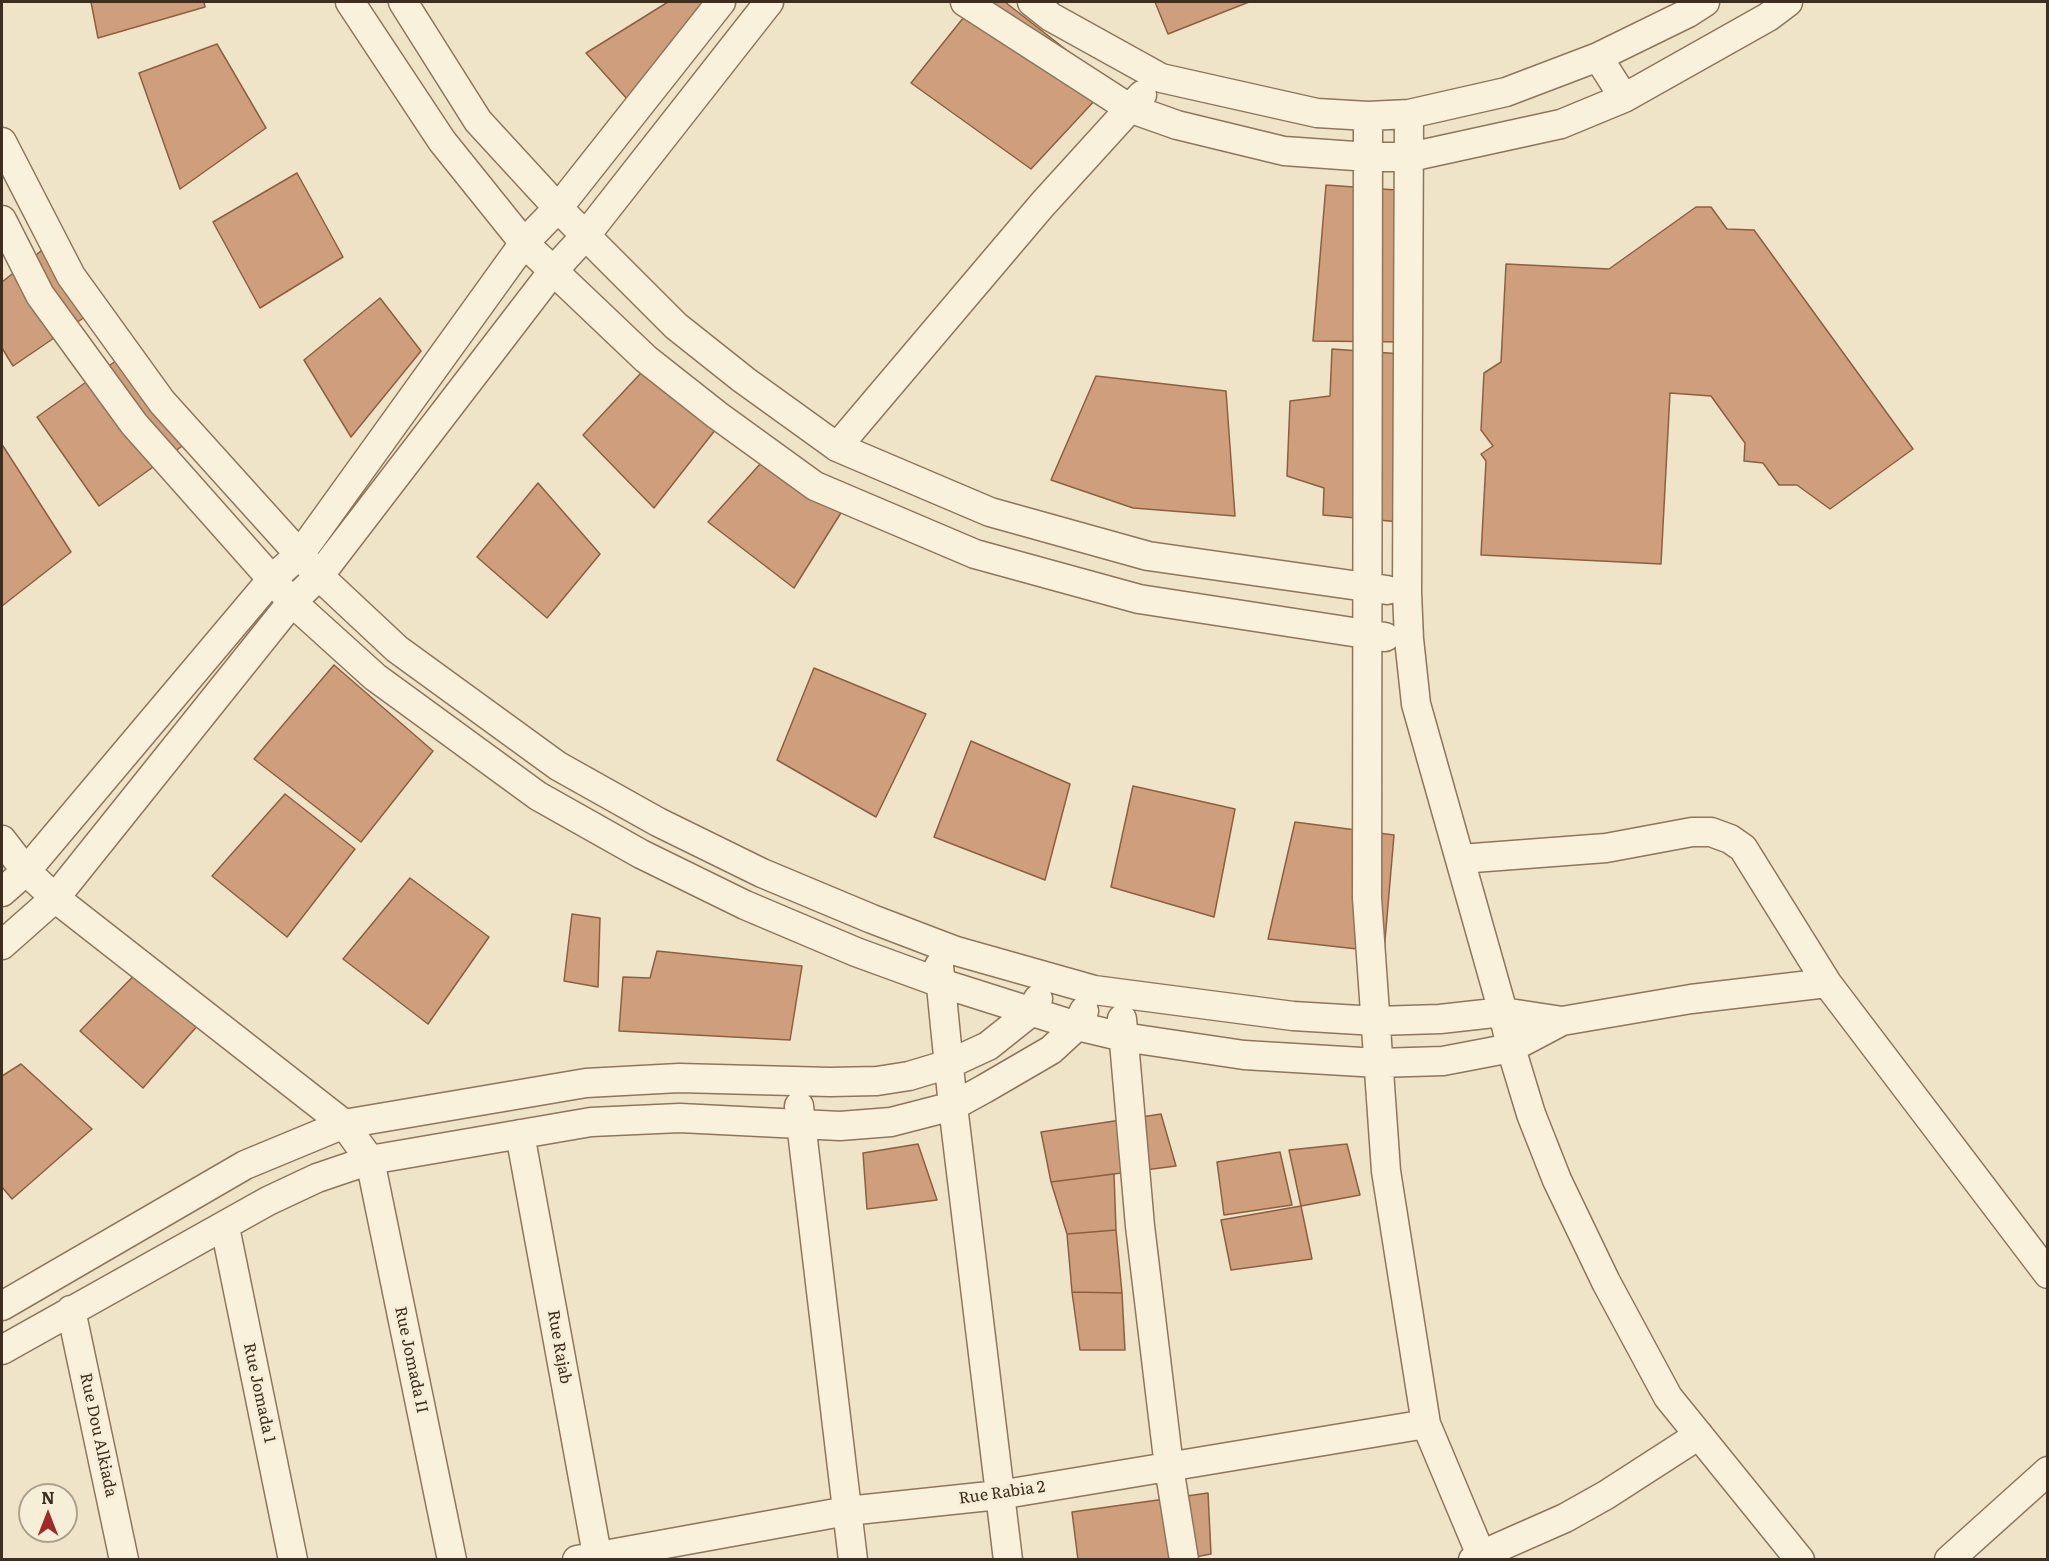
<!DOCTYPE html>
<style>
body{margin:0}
#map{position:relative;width:2049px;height:1561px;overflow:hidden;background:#f0e4c8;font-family:Literata,serif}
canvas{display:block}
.frame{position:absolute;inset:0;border:3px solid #3d2e20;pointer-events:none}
.north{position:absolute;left:18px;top:1483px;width:60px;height:60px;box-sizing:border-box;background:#f7eed8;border:2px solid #ada18e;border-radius:50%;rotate:0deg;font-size:16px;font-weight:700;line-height:24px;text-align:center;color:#3d2e20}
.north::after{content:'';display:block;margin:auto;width:21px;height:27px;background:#9e2a2b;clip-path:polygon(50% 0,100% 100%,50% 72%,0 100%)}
</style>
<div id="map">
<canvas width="2049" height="1561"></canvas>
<div class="frame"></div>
<div class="north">N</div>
</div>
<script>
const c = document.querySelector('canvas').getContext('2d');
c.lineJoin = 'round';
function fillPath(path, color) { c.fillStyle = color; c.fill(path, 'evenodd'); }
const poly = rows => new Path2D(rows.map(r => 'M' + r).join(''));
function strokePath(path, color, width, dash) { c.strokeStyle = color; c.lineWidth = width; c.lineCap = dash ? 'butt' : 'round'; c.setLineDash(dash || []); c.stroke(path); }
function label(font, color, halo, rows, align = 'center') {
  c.font = font + ' Literata,serif'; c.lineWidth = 6; c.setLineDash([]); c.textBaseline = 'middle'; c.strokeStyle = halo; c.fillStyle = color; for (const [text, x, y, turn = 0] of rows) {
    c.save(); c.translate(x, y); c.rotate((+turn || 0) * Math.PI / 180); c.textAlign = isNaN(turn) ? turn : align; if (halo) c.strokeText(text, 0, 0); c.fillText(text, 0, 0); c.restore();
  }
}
const building = poly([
 [91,2,204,2,205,7,98,38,91,2],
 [668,2,732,2,636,109,586,53,668,2],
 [976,2,1005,2,1110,84,1031,169,911,83,976,2],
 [1155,2,1249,2,1168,34,1155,2],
 [217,44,266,128,180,189,139,73,217,44],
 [297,173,343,257,260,308,213,222,297,173],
 [1326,185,1410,191,1402,342,1313,341,1326,185],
 [1696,207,1711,207,1727,229,1754,230,1913,449,1830,509,1797,485,1779,485,1763,463,1744,461,1745,443,1711,396,1670,393,1661,564,1481,555,1486,461,1481,454,1493,446,1481,430,1484,373,1501,362,1506,264,1609,269,1696,207],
 [61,235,101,306,13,366,2,348,2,282,61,235],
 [380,298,421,351,351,437,304,360,380,298],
 [1332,349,1402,354,1400,522,1323,515,1324,488,1287,476,1290,401,1330,396,1332,349],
 [127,353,185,444,99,506,37,417,127,353],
 [655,358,723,420,654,508,583,435,655,358],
 [1096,376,1226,391,1235,516,1133,508,1051,480,1096,376],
 [3,446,71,552,2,606,2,447,3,446],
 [770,453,849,500,794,588,708,522,770,453],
 [538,483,600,554,547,618,477,557,538,483],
 [334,665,433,751,361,842,254,759,334,665],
 [814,668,926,714,876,817,777,760,814,668],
 [971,741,1070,784,1045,880,934,837,971,741],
 [1133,786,1235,809,1214,917,1111,887,1133,786],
 [285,794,355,849,287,937,212,876,285,794],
 [1295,822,1394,835,1384,952,1268,939,1295,822],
 [410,878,489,937,428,1024,343,959,410,878],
 [572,914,600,918,598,987,564,981,572,914],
 [657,951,802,966,790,1040,619,1031,623,977,650,978,657,951],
 [149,960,199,1024,143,1088,80,1031,149,960],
 [21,1064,92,1129,12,1199,2,1187,2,1076,21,1064],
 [1161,1114,1176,1166,1051,1182,1041,1132,1161,1114],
 [918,1144,937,1200,867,1209,863,1153,918,1144],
 [1347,1144,1360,1195,1301,1206,1289,1150,1347,1144],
 [1280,1152,1292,1205,1224,1215,1217,1162,1280,1152],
 [1114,1174,1116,1230,1067,1234,1051,1182,1114,1174],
 [1301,1206,1312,1259,1231,1270,1221,1220,1301,1206],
 [1116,1230,1122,1293,1072,1292,1067,1234,1116,1230],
 [1072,1292,1122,1293,1125,1350,1080,1350,1072,1292],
 [1208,1493,1211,1554,1179,1560,1078,1560,1072,1512,1208,1493]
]);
const street = poly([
 [350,2,442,141,524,243,646,359,717,415,815,486,975,554,1139,599,1385,637],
 [403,2,478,121,558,208,676,326,744,380,837,447,990,512,1148,556,1387,590],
 [965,2,1129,108,1177,125,1284,151,1369,157,1410,157,1561,124,1624,98,1768,17,1788,2],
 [1032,2,1051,17,1161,78,1317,113,1368,116,1409,114,1506,92,1598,57,1688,13,1705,2],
 [1598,57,1624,98],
 [1409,114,1407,593,1409,639,1416,704,1503,1012,1511,1048,1531,1114,1557,1180,1606,1282,1668,1397,1800,1560],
 [1368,116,1367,898,1386,1171,1426,1424,1481,1555,1473,1560],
 [2,142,71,276,162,402,319,576,397,649,558,766,658,822,762,873,872,919,956,951,1094,990,1293,1016,1376,1021,1440,1019,1503,1012,1562,1021],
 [2,220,40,295,134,424,292,602,375,677,538,796,641,854,745,905,856,952,941,983,1077,1026,1123,1037,1244,1055,1378,1063,1443,1061,1511,1048,1562,1021,1691,999,1827,983,2048,1274],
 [837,447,1042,205,1142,95],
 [2,840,26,871,55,898,344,1124,370,1160,452,1560],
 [1460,859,1606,848,1692,832,1711,832,1730,839,1743,848,1827,983],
 [2,892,26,871,272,579,300,554,524,243,558,208,721,2],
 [2,945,55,898,292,602,319,576,553,271,586,235,769,2],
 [939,966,953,1106,1008,1560],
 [1122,1019,1140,1226,1169,1467,1184,1560],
 [799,1106,853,1560],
 [520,1134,598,1560],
 [225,1227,293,1560],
 [2,1306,245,1165,344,1124,586,1083,679,1078,830,1082,877,1081,909,1076,949,1064,988,1046,1032,1011,1038,999],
 [71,1310,124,1560],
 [2,1350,268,1201,317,1178,370,1160,591,1122,680,1118,840,1126,891,1122,953,1106,984,1089,1051,1050,1077,1026,1084,1011],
 [577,1560,847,1511,999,1495,1426,1424],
 [1483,1560,1481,1555,1565,1518,1606,1495,1699,1435],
 [1949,1560,2048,1471]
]);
const streetNames = [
 ["Rue Rajab",559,1347,80],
 ["Rue Jomada II",411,1360,78],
 ["Rue Jomada 1",259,1393,78],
 ["Rue Dou Alkiada",98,1435,78],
 ["Rue Rabia 2",1002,1493,-8]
];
fillPath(building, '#cf9f7d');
strokePath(building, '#8d5f41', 1.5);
strokePath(street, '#8d765c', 31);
strokePath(street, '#faf1dc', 28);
label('16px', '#3d2e20', '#f7eed8', streetNames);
</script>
